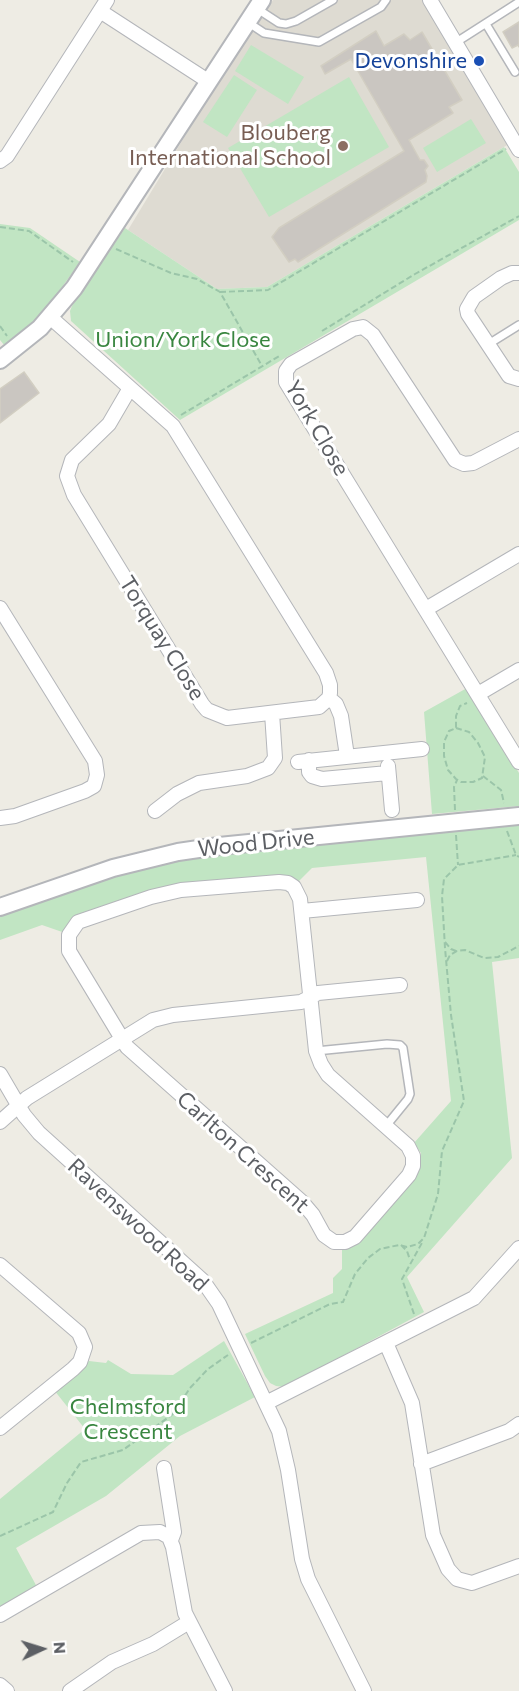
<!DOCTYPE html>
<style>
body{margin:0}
#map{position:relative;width:519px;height:1691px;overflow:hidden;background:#eeece4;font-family:Commissioner,sans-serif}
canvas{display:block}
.north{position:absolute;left:12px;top:1619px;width:60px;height:60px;-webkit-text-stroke:4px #fff;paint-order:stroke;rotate:86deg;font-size:16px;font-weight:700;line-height:24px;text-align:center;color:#5c5f64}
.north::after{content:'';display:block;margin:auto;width:21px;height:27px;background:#5c5f64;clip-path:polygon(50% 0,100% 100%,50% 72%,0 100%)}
</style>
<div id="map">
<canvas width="519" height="1691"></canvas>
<div class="north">N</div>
</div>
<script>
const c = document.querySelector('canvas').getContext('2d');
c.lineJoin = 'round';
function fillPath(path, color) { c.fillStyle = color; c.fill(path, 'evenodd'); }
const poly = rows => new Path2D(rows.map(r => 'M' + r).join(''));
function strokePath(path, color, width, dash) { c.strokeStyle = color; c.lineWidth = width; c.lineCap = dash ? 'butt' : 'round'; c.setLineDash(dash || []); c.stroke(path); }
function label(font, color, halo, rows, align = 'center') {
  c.font = font + ' Commissioner,sans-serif'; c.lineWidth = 6; c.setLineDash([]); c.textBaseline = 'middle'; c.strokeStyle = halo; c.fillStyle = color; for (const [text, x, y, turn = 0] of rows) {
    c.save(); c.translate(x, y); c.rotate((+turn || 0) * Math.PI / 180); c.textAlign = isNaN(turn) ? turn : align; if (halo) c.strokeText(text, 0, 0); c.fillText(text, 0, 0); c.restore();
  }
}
const education = poly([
 [273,0,423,0,509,144,267,287,217,289,128,230,234,55]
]);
const green = poly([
 [251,45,304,77,288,104,235,71],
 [234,75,257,90,227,137,203,122],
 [349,77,389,147,269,217,228,148],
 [471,119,486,143,437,172,423,148],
 [504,147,519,172,519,220,180,420,71,321,70,311,72,306,125,228,217,289,267,287],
 [0,224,30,228,80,262,45,311,5,346,0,340],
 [467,688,519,773,519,806,432,814,424,712],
 [519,824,519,958,492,962,512,1158,407,1277,424,1312,285,1387,276,1386,270,1383,265,1376,245,1334,333,1293,333,1278,342,1269,342,1249,359,1242,420,1169,421,1153,414,1143,451,1101,426,857,312,868,294,886,151,896,68,934,42,925,0,940,0,915,87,885,158,864,219,854],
 [224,1341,255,1397,180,1436,106,1496,16,1548,37,1587,0,1609,0,1499,85,1429,54,1390,89,1361,106,1363,108,1360,131,1374,173,1375]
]);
const building = poly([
 [519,22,519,47,518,45,512,48,503,32,519,22],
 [376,31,384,46,404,34,410,40,422,32,462,100,449,107,453,113,409,140,420,160,424,160,428,166,425,170,427,176,426,182,298,262,295,259,289,262,272,237,279,228,404,151,351,59,325,74,321,66,376,31],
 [24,372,39,393,0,423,0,389,24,372]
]);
const path = poly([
 [0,227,29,231,73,262],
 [116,249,171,273,197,279,220,292,262,366],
 [220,292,268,290,506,149],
 [0,326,7,336],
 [322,331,415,274,519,216],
 [181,415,281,355],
 [456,728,469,732,478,743,485,757,482,778,473,782,461,782,456,779,448,770,444,756,444,742,449,731,456,728,456,716,460,706,467,703],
 [483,776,501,790,504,803],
 [455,810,454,787,457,780],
 [507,831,516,855,519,857],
 [456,835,458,865],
 [445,942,451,949,456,951],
 [447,961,450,955,457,951,465,950,484,958,498,957,519,946],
 [401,1245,407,1251,410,1260],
 [414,1314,402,1279,423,1241],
 [251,1343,330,1304,343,1302,355,1274,368,1258,380,1249,399,1245,407,1247,418,1244,424,1238,438,1194,442,1151,464,1101,451,1015,445,948,442,896,444,879,458,865,516,855],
 [0,1536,53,1512,67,1483,81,1462,123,1450,173,1414,190,1388,208,1369,228,1355]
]);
const service = poly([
 [256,8,279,23,286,24,296,21,333,0],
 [249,23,264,33,319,42,381,7,386,0],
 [486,24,515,72],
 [455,43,519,2],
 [487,345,519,325],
 [316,1051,387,1044,400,1045,403,1048,410,1094,408,1099,386,1126]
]);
const minor = poly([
 [430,0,519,150],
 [100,11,208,81],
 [0,161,7,156,107,0],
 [519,273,512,273,501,278,474,297,467,309,468,314,509,376,519,379],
 [50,317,173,426,326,673,330,685,330,693,329,698,319,707,227,718,207,710,202,704,74,495,67,476,72,460,109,424,130,388],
 [519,439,473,463,464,464,455,460,373,335,363,327,353,329,291,364,286,371,286,382,519,762],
 [0,608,95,761,97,775,94,786,85,791,15,816,0,818],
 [426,609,519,554],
 [478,694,519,670],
 [329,698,336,704,341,716,347,756],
 [309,760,309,772,312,776,322,779,388,773],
 [298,762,422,749],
 [388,766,392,810],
 [155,811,177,794,199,783,247,776,268,768,275,758,272,713],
 [279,882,288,883,294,887,300,899,316,1051,321,1064,328,1075,408,1146,413,1156,413,1166,409,1175,355,1237,345,1242,334,1242,324,1235,313,1215,302,1202,127,1047,69,951,69,935,78,922,151,897,181,890,279,882],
 [302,911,417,900],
 [0,1074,24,1115,39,1133,203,1281,219,1304,279,1431,288,1470,302,1559,308,1579,364,1691],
 [0,1122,27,1098,153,1020,173,1015,301,1002,318,993,400,985],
 [0,1265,79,1333,85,1347,80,1362,73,1369,0,1428],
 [386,1343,412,1403,433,1535,448,1569,457,1579,472,1583,519,1566],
 [266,1403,474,1298,519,1248],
 [421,1464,509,1431,519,1424],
 [164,1468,174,1532,171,1540],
 [0,1615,141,1533,160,1532,169,1537,173,1547,185,1613,225,1691],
 [0,1685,7,1691],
 [70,1691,112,1662,153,1644,189,1622]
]);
const tertiary = poly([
 [0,360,40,328,74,288,262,0],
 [0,907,113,868,178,852,219,846,519,816]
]);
const markers = [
 [479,61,6,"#1a4fb4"],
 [343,146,6,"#8d6e63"]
];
const transitNames = [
 ["Devonshire",467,61]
];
const educationNames = [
 ["Blouberg",331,133],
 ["International School",331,158]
];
const parkNames = [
 ["Union/York Close",183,340],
 ["Chelmsford",128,1407],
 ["Crescent",128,1432]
];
const streetNames = [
 ["York Close",317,428,60],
 ["Torquay Close",162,638,58],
 ["Wood Drive",256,843,-6],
 ["Carlton Crescent",243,1152,42],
 ["Ravenswood Road",138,1225,43]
];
fillPath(education, '#dedbd2');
fillPath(green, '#c1e5c3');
fillPath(building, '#cac6c1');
strokePath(building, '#d2cec2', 1.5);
strokePath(service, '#b4b6ba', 10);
strokePath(minor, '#b4b6ba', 16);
strokePath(tertiary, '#b4b6ba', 20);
strokePath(path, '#9bc5a9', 2, [6, 3]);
strokePath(service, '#fff', 7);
strokePath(minor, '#fff', 14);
strokePath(tertiary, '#fff', 16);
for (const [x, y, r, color] of markers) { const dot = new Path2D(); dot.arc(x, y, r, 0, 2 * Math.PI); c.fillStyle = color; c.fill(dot); strokePath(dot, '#fff', 2); }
label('22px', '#164399', '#fff', transitNames, 'right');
label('22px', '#785e54', '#fff', educationNames, 'right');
label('22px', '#398640', '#fff', parkNames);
label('22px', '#5c5f64', '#fff', streetNames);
</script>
